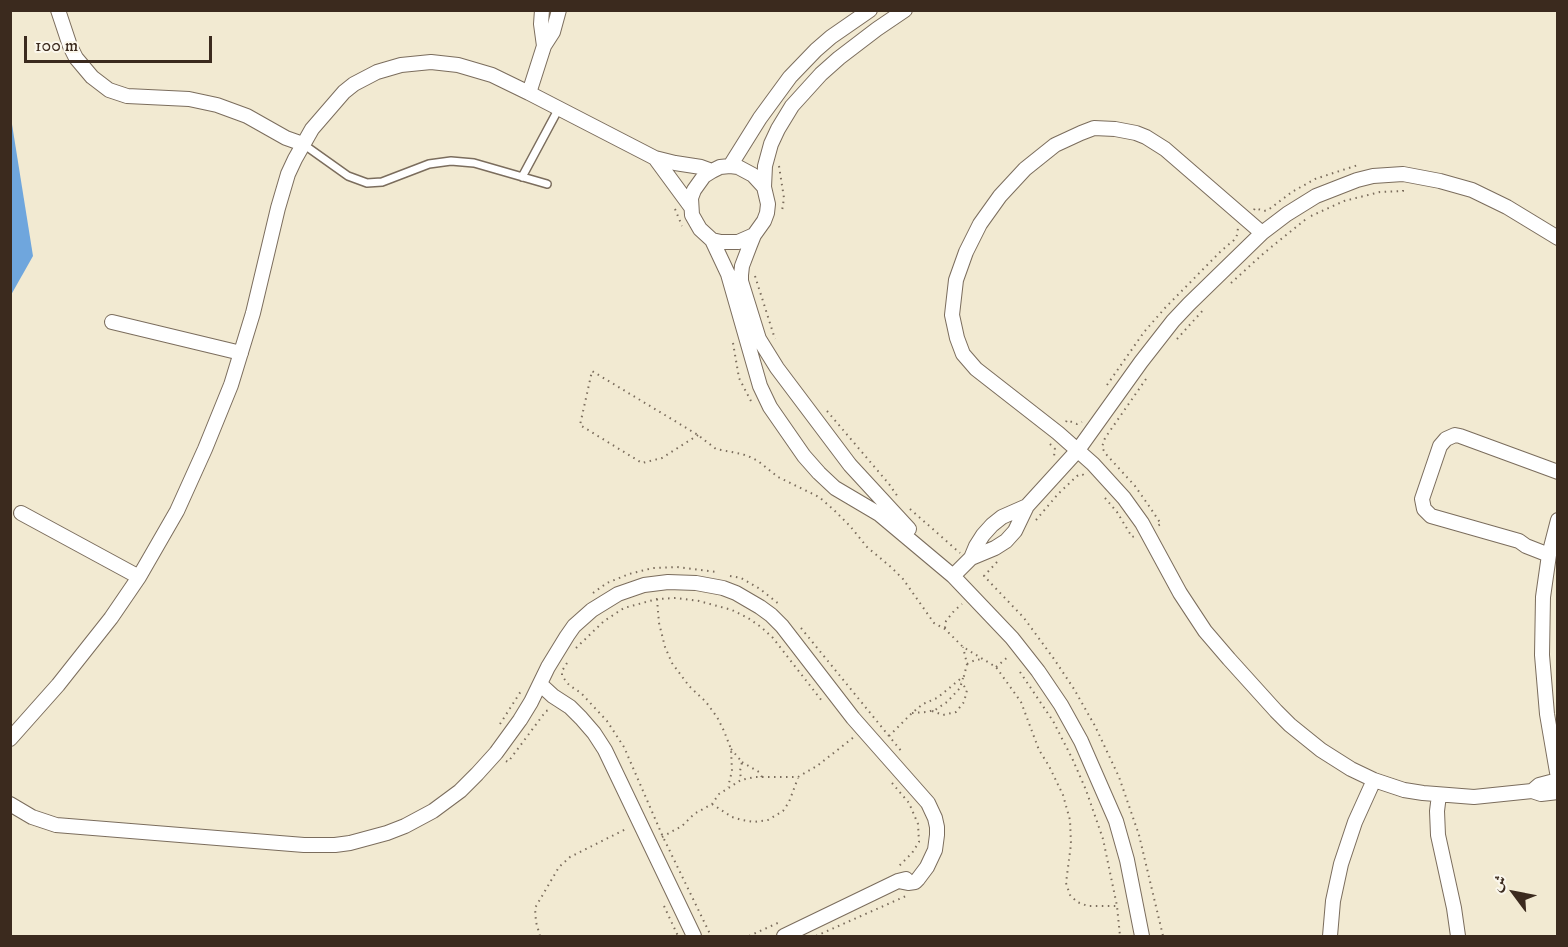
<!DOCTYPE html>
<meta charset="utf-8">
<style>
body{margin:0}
#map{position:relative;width:1568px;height:947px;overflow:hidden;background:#f2ead2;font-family:"IM FELL DW Pica",Amiri,serif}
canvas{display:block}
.frame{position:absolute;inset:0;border:12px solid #3b2a1e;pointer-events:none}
.north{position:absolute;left:1484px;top:863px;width:60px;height:60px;-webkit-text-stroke:4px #fbf7ec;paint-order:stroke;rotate:302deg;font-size:16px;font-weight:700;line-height:24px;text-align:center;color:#3b2a1e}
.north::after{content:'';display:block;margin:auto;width:21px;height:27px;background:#3b2a1e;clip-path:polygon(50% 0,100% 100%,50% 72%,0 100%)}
.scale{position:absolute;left:24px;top:36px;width:188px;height:27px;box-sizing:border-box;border:3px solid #3b2a1e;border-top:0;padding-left:8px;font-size:18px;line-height:21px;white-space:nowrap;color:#3b2a1e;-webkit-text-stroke:4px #fbf7ec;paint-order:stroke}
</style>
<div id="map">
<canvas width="1568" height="947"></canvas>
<div class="frame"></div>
<div class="north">ش</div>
<div class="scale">100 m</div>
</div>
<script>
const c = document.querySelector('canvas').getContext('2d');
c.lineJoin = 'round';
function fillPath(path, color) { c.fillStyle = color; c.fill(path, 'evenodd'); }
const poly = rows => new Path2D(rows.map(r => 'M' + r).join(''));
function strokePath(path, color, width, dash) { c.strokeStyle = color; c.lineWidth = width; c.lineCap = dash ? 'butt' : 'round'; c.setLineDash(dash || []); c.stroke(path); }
const water = poly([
 [11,118,33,256,11,295,10,295]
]);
const path = poly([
 [779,166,784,198,782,211],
 [675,209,682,226],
 [1254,210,1255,208,1264,211,1268,210,1292,192,1315,179,1358,165],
 [1311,216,1344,201,1380,192,1403,191,1403,187],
 [755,276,775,339],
 [1231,283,1264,253,1306,219],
 [1177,339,1205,308],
 [733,343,739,378,753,405],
 [1146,379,1105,438,1102,447,1105,453,1135,486,1149,506,1161,524,1157,526],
 [1107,385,1144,332,1165,308,1221,251,1234,240,1237,235,1238,228],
 [827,411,889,484,898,497],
 [1066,422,1067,420,1077,424,1082,422],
 [698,435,662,458,642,463,580,425,592,371,698,435,703,439,716,449,742,454,750,457,758,461,778,477,819,497,834,510,850,526,867,547,892,568,903,579,934,623,945,629,963,647,996,667,1021,702,1039,750,1049,766,1063,795,1070,820,1071,844,1066,883,1070,895,1077,902,1088,906,1117,906],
 [1050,444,1055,449,1054,456],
 [1105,498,1117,512,1132,537,1135,536],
 [910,509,960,553],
 [1036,520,1058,494,1077,476,1082,474,1085,476],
 [997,562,984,576,1024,618,1054,659,1074,689,1095,726,1119,777,1139,835,1163,936],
 [730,576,741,578,760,589,779,604],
 [593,593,607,583,629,574,653,568,677,567,716,572],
 [657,599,659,623,665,647,672,663,689,686,706,702,717,717,724,731,731,749,732,771,728,787],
 [801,628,902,752],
 [945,628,946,621,954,611,962,604],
 [576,648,604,621,624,608,657,599,676,598,699,601,732,610,748,618,761,627,773,638,822,701],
 [567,663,562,671,562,676,569,685,581,693,607,721,624,747,663,837,711,936],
 [967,664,975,660,983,659],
 [996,667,1009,656],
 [1020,672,1053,721,1072,758,1086,790,1103,839,1117,906,1120,936],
 [932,711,943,715,956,712,964,702,967,690,961,682],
 [912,713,926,712,935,710,947,702,960,688,963,678],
 [500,724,521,691],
 [889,736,912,713,923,704,937,698,964,676,967,664,963,647],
 [731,749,742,762,740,771,741,780],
 [506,761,508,762,546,711,549,710],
 [742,762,759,772,762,777],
 [892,783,909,803,918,824,919,842,912,853,899,866],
 [712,804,732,817,742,820,754,822,768,820,783,811,789,802,798,778],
 [662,837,682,826,694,814,712,804,719,794,741,780,755,777,798,777,817,766,854,737],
 [664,906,678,936],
 [540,936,536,922,535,908,559,867,570,857,628,828],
 [749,936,780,922],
 [816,936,906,896]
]);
const service = poly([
 [303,144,348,176,367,183,382,182,429,164,451,161,474,163,547,184],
 [522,177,559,108]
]);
const minor = poly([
 [58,10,70,46,76,58,92,77,109,90,127,96,189,99,217,105,247,116,286,138,303,144],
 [542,10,541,24,544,46],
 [529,93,544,46,553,32,559,10],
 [655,158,691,207],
 [730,166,760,118,790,77,816,50,831,37,870,10],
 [764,187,765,166,771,144,778,129,792,106,821,74,839,58,877,29,905,10],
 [1262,233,1165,149,1146,137,1136,133,1115,129,1094,128,1081,133,1055,145,1025,169,1000,196,980,224,966,252,956,280,952,315,957,338,963,354,976,369,1058,433,1093,464,1124,498,1142,523,1180,593,1205,631,1229,659,1276,711,1290,725,1321,750,1351,769,1374,780,1404,790,1423,793,1474,797,1532,791,1541,794,1558,792],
 [754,235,738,242,721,242,712,240,700,229,692,215,691,198,694,190,704,176,712,171,720,167,730,166,738,167,753,175,764,187,768,204,767,213,764,221,754,235,750,245,742,266,741,275,741,281,759,339,777,368,850,465,909,529],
 [712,240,728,274,760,386,770,407,804,456,819,473,835,488,879,514,953,576,1012,638,1038,671,1061,705,1081,741,1116,821,1127,860,1142,936],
 [112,322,241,353],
 [21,513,139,577],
 [1558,520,1549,555,1543,597,1542,655,1547,714,1558,778],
 [1549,555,1526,546,1519,541,1431,516,1424,509,1422,499,1440,446,1446,439,1455,435,1460,436,1558,472],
 [971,558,995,548,1006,541,1015,531,1027,506,1078,450,1141,362,1173,321,1189,304,1262,233,1287,214,1316,196,1357,180,1373,176,1403,174,1440,181,1472,190,1507,207,1558,238],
 [953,576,971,558,976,546,983,535,992,525,1002,517,1027,506],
 [540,684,553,696,570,707,581,718,594,733,605,750,694,936],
 [10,739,58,685,111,618,139,577,177,511,205,449,231,385,253,313,278,208,288,174,295,159,312,129,344,92,354,84,377,72,401,65,431,62,458,65,492,75,529,93,655,158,675,163,701,167,712,171],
 [1532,791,1539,785,1558,780],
 [1439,795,1437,811,1438,835,1454,908,1458,936],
 [10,804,32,817,56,825,304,845,335,845,350,843,387,833,405,826,433,811,460,791,477,774,496,753,520,720,531,702,548,667,567,636,574,626,592,610,618,594,644,585,668,582,696,583,723,588,736,593,760,607,771,615,782,626,853,718,928,803,935,818,937,827,937,835,935,850,927,867,918,879,915,882,908,883,898,881],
 [784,936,898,881,906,879],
 [1330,936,1333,901,1341,864,1355,822,1374,780]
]);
fillPath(water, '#6fa6dd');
strokePath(service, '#7b6d5d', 10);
strokePath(minor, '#7b6d5d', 16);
strokePath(path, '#7b6d5d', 2, [1.5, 4.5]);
strokePath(service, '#fff', 7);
strokePath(minor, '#fff', 14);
</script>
